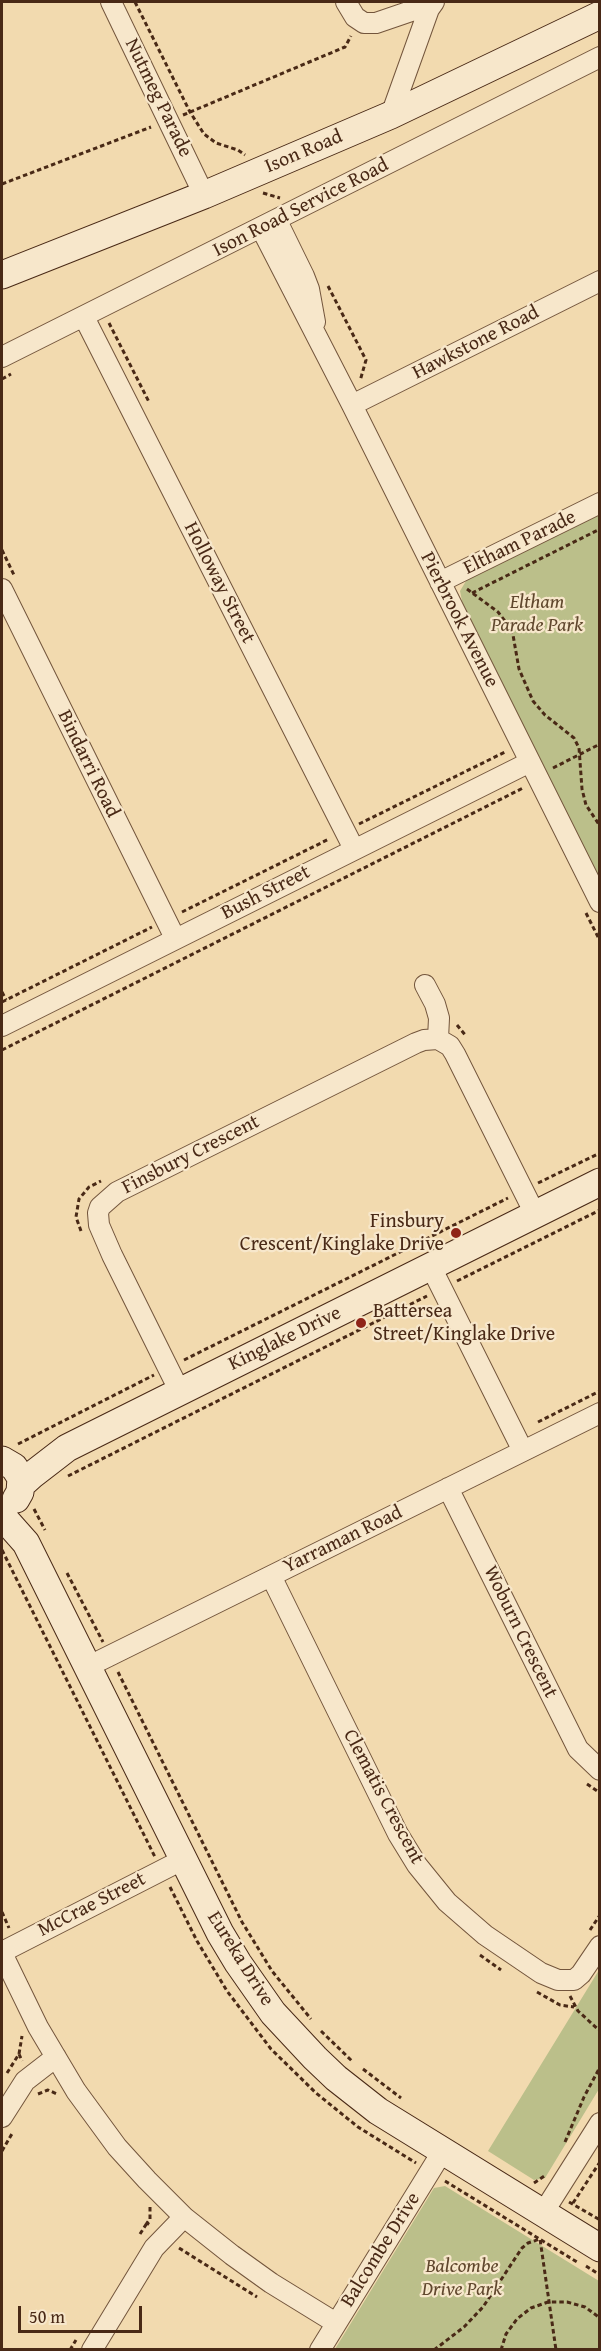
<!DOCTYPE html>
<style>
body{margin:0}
#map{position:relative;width:601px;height:2351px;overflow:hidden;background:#f2daaf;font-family:"Gentium Book Plus",serif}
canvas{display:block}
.frame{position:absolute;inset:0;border:3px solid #492916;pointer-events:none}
.scale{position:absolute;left:18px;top:2306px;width:124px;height:27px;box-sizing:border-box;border:3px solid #492916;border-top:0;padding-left:8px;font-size:18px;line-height:21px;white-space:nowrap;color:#492916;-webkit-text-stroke:4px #f7e7cb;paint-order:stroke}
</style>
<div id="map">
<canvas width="601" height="2351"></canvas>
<div class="frame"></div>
<div class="scale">50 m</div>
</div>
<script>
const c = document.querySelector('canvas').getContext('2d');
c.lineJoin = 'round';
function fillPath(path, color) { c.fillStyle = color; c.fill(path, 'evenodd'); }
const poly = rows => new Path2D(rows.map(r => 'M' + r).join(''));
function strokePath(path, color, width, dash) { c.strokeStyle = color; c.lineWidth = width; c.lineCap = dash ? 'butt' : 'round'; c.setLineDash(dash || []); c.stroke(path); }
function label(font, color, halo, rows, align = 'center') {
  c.font = font + ' "Gentium Book Plus",serif'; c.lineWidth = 4.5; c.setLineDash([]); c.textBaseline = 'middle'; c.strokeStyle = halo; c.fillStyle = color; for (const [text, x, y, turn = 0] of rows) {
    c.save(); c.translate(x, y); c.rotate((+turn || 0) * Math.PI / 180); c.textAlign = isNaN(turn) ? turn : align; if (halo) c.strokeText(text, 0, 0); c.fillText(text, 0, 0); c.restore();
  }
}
const green = poly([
 [599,513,599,881,463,606,460,591,466,581,473,576],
 [599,1970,599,2089,545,2178,534,2180,488,2151],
 [445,2186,599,2281,599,2349,335,2349,434,2188]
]);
const path = poly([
 [135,2,190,112,204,134,216,143,238,150,245,155],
 [183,115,345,47,351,36],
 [2,184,151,127],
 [263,193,280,198],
 [328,286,366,360,360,381],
 [109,323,149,402],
 [2,379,11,374],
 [2,550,14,575],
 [467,589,498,612,508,625,513,635,519,669,533,701,545,715,574,738,579,748,582,789,586,805,600,826],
 [472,593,600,529],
 [553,768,600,744],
 [359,824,505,752],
 [182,912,329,839],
 [586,913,600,941],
 [2,992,6,1000],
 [2,1002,152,927],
 [457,1025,466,1036],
 [2,1050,523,788],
 [538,1183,600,1153],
 [81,1231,76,1217,79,1199,89,1187,101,1181],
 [457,1281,600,1210],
 [184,1360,508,1198],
 [538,1422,600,1391],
 [18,1444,154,1375],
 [68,1476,427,1296],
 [34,1509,45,1530],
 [2,1550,155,1857],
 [67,1573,103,1642],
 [118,1672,242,1922,272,1971,311,2019],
 [587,1784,600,1793],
 [170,1887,197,1941,227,1991,271,2049,316,2093,358,2127,416,2163],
 [2,1912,9,1928],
 [590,1930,600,1915],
 [480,1955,501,1970],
 [537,1992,560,2005,574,2007],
 [570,1996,578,2011,600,2031],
 [321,2031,353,2062],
 [19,2054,22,2036],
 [363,2069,401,2098],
 [7,2073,19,2054,22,2061],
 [38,2094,48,2090,57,2094],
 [565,2142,584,2097,600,2067],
 [2,2151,13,2132],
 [445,2181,577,2262],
 [534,2183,546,2175],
 [569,2202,600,2220],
 [573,2203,600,2162],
 [150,2207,150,2219,147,2223,150,2225],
 [140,2234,147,2223],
 [179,2248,257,2297],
 [586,2266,600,2275],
 [70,2350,76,2340],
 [434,2350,464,2327,483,2307,522,2248,528,2243,540,2239,556,2350],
 [501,2350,506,2334,517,2319,531,2308,548,2302,567,2302,585,2307,600,2318]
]);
const street = poly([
 [111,2,204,195],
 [346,2,355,17,364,23,376,23,414,10,429,9],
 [391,115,429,9,434,2],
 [277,221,304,276,309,289,315,322],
 [261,228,352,405,600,902],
 [84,317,354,849],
 [2,357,600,57],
 [352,405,600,281],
 [440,582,600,503],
 [2,589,175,938],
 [425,985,435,1004,439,1018,438,1039],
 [2,1026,530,762],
 [431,1267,523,1451],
 [180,1392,112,1255,99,1225,98,1213,100,1207,117,1192,416,1043,424,1040,438,1039,450,1046,455,1054,535,1214],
 [448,1488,578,1749,600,1770],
 [271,1576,398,1834,417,1865,447,1902,485,1935,541,1973,558,1980,574,1980,581,1974,600,1946],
 [87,1667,600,1413],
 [2,1952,184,1859],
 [2,1953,38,2027,76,2091,117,2147,147,2180,184,2217,232,2255,271,2283,336,2323],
 [2,2117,25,2081,56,2057],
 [543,2213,600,2123],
 [92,2350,154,2248,184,2217],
 [320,2350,442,2152]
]);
const secondary = poly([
 [2,275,204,195,391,115,600,15],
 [2,1460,14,1467,21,1478,20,1492,16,1499],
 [21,1485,32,1475,67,1448,85,1439,600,1182],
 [2,1516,26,1543,220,1933,238,1963,273,2013,315,2058,336,2078,378,2111,600,2248]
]);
const markers = [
 [456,1233,6,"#8f2418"],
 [361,1323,6,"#8f2418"]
];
const streetNames = [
 ["Nutmeg Parade",158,98,64],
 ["Ison Road",304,152,-23],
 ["Ison Road Service Road",301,208,-27],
 ["Hawkstone Road",476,343,-27],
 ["Eltham Parade",520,543,-26],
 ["Holloway Street",219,583,63],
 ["Pierbrook Avenue",459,620,63],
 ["Bindarri Road",88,764,64],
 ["Bush Street",266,893,-27],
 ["Finsbury Crescent",191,1155,-27],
 ["Kinglake Drive",285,1339,-26],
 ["Yarraman Road",343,1540,-26],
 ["Woburn Crescent",520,1632,64],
 ["Clematis Crescent",383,1797,62],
 ["McCrae Street",92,1905,-27],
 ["Eureka Drive",240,1959,58],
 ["Balcombe Drive",381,2250,-58]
];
const parkNames = [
 ["Eltham",537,603],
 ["Parade Park",537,626],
 ["Balcombe",462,2267],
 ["Drive Park",462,2290]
];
const poiNames = [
 ["Finsbury",444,1222],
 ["Crescent/Kinglake Drive",444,1245],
 ["Battersea",373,1312,"left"],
 ["Street/Kinglake Drive",373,1335,"left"]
];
fillPath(green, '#bbbf8a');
strokePath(street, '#73553c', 22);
strokePath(secondary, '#492916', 29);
strokePath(path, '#492916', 3, [4.5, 3]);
strokePath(street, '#f7e7cb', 20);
strokePath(secondary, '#f7e7cb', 27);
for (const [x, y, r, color] of markers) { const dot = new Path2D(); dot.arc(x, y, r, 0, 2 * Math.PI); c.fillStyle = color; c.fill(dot); strokePath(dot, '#f7e7cb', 2); }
label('20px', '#492916', '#f7e7cb', streetNames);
label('italic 20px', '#60472d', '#f7e7cb', parkNames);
label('20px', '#492916', '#f7e7cb', poiNames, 'right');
</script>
